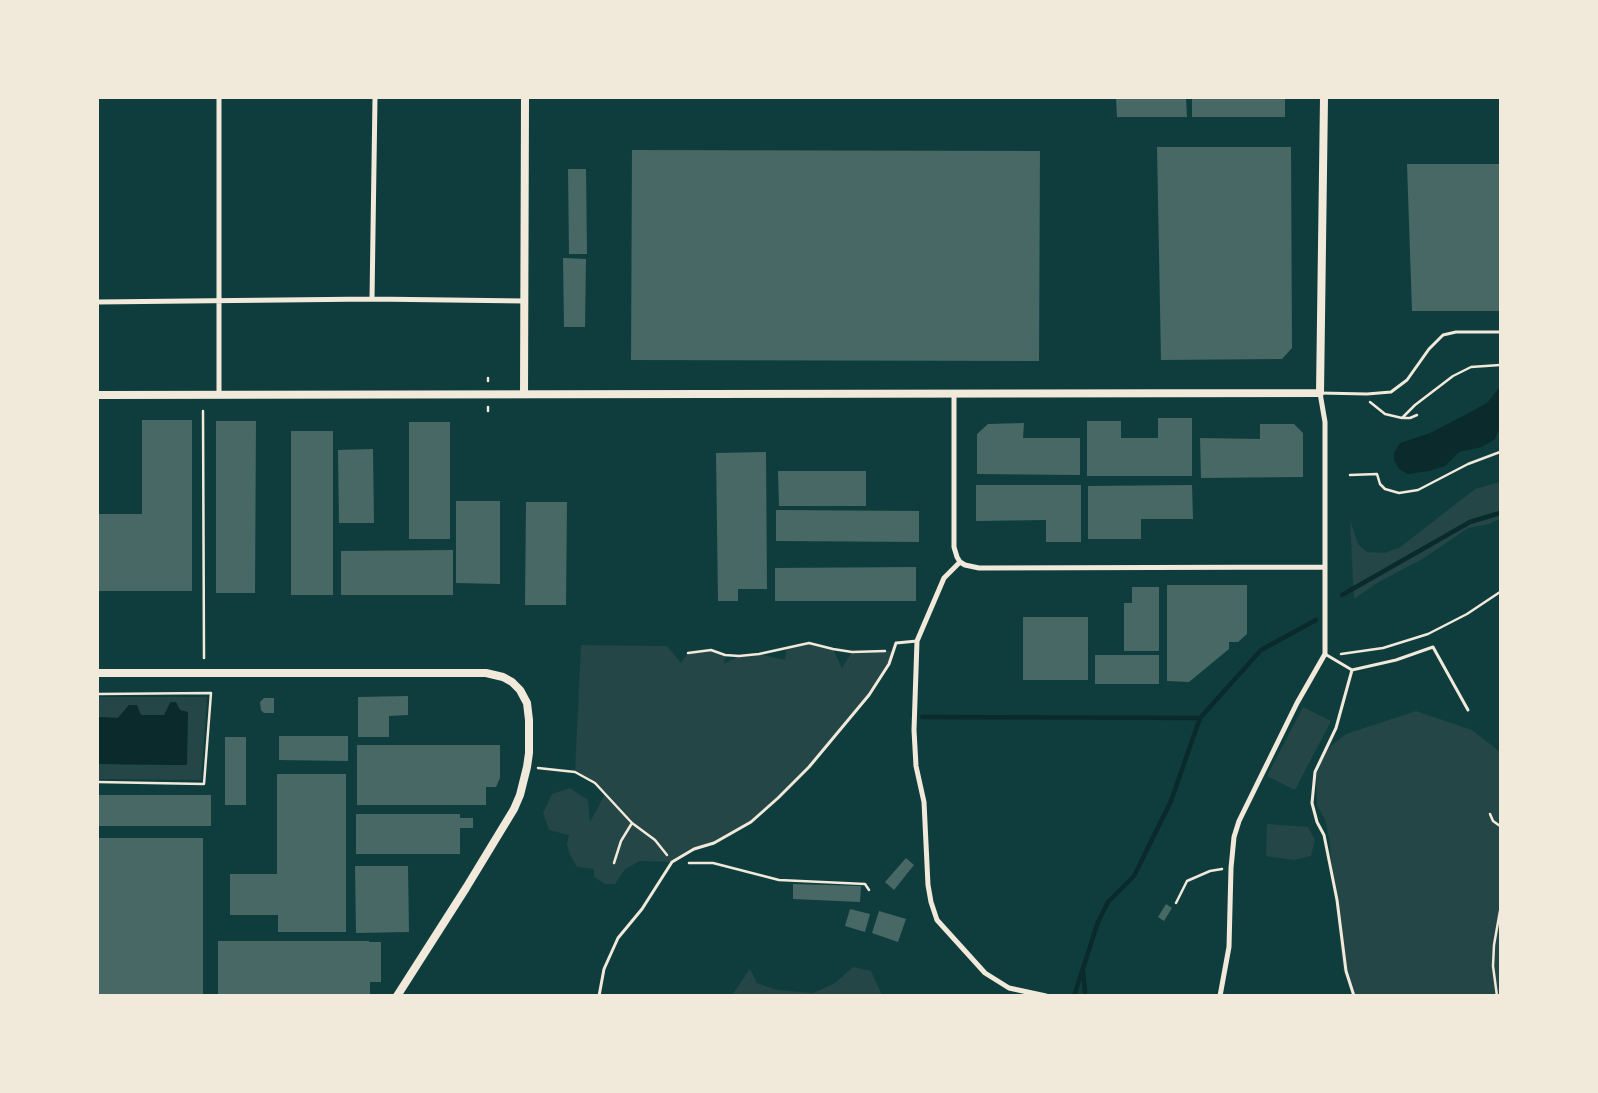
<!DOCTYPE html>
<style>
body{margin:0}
#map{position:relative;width:1598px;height:1093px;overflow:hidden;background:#0f3d3e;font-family:"Noto Sans",sans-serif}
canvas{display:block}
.frame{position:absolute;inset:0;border:99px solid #f1e9da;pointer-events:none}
</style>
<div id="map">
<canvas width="1598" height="1093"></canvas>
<div class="frame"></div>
</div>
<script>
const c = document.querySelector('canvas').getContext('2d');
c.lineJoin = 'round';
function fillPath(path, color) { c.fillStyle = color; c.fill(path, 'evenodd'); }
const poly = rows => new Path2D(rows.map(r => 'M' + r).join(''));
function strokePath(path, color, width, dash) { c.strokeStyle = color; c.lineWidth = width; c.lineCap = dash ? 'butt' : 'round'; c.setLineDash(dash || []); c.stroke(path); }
const green = poly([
 [1500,482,1500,519,1489,524,1468,528,1424,558,1377,583,1354,599,1350,520,1358,544,1367,552,1384,553,1399,548,1475,489],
 [809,643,833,649,842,668,852,652,893,651,889,664,869,695,809,767,751,822,714,843,694,849,672,862,640,861,625,869,615,884,605,884,594,877,594,869,577,867,570,855,567,844,569,835,549,830,543,813,552,794,570,788,588,800,590,822,605,794,595,783,575,772,581,645,667,646,681,663,688,653,711,650,725,655,724,664,739,656,759,654,785,660,787,647],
 [98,697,207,697,201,780,98,779,98,764,187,765,180,710,170,702,164,715,141,715,129,705,118,718,98,717],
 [1303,707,1331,721,1295,790,1267,776],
 [1416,711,1472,730,1500,752,1500,995,1354,995,1343,970,1329,838,1325,820,1317,805,1316,776,1326,750,1346,734],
 [1267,824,1308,827,1315,840,1311,856,1294,860,1266,856],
 [853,967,871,971,882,995,732,995,750,969,757,983,777,990,813,993,835,983]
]);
const water = poly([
 [1500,387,1500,427,1495,439,1482,447,1459,452,1445,466,1429,471,1408,474,1399,469,1394,460,1394,453,1400,443,1430,433,1465,415,1487,403],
 [171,702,176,702,180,710,188,712,187,765,98,764,98,717,118,718,129,705,137,705,141,715,164,715]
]);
const stream = poly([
 [1342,595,1470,522,1500,513],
 [922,717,1200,718],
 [1083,971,1085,992],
 [1075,993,1098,922,1108,902,1134,876,1171,801,1200,718,1261,650,1316,620]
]);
const building = poly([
 [1116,98,1186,98,1187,117,1117,117],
 [1192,98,1285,98,1285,117,1192,117],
 [1157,147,1291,147,1292,348,1282,359,1161,360],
 [632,150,1040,151,1039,361,631,360],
 [1407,164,1500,164,1500,311,1412,311],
 [568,169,586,169,587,254,569,254],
 [563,258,586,259,585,327,564,327],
 [1158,418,1192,418,1192,476,1087,476,1087,421,1121,421,1121,438,1158,438],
 [142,420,192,420,192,591,98,591,98,514,142,514],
 [216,421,256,421,255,593,216,593],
 [409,422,450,422,450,539,409,539],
 [1024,423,1023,438,1080,438,1080,475,977,474,977,434,988,424],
 [1260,424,1294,424,1303,433,1303,477,1201,478,1200,438,1260,439],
 [291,431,333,431,333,595,291,595],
 [373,449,374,523,339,523,338,450],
 [766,452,767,589,738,589,738,601,718,601,716,453],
 [778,471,866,471,866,506,779,506],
 [976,485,1081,485,1081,542,1046,542,1046,520,976,521],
 [1192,485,1193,519,1141,519,1141,539,1088,539,1088,486],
 [456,501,500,501,500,584,456,583],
 [526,502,567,502,566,605,525,605],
 [776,510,919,511,919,542,776,541],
 [453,550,453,595,341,595,341,551],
 [916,567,916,601,775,601,775,568],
 [1167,585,1247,585,1247,634,1238,642,1229,642,1229,649,1189,682,1167,681],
 [1132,587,1159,587,1159,651,1124,651,1124,603,1132,603],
 [1023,617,1088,617,1088,680,1023,680],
 [1095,655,1159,655,1159,684,1095,684],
 [408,696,408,715,389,716,389,737,358,737,358,697],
 [264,698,274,698,274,713,264,713,261,710,260,702],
 [279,736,348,736,348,761,279,760],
 [225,737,246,737,246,805,225,805],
 [357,745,500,745,500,778,496,787,486,787,486,805,357,805],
 [277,774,346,774,346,932,278,932,278,915,230,915,230,874,277,874],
 [98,795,211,795,211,826,98,826],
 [356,814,460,814,460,818,473,818,473,828,460,828,460,854,356,854],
 [98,838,203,838,203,996,98,996],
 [906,858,914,865,894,890,885,882],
 [355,866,408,866,409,932,356,933],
 [793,884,861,886,860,902,793,899],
 [1166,904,1172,908,1164,921,1158,917],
 [850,909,870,914,865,932,845,926],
 [879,911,906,919,898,942,872,933],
 [218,941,369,941,369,942,381,942,381,982,370,982,370,996,218,996]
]);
const path = poly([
 [488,378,488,381],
 [1370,402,1385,414,1402,418,1415,405,1453,376,1471,367,1500,365],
 [488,407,488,411],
 [203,411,204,658],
 [1404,418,1410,418,1417,415],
 [1350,475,1377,474,1380,484,1385,489,1399,493,1418,490,1468,464,1500,452],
 [688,653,711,650,725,655,739,656,759,654,809,643,833,649,852,652,885,651],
 [1341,654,1383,648,1428,634,1467,614,1500,592],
 [98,694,211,693,204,784,98,782],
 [538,768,575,772,595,783,632,823,655,840,667,855],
 [1490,814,1493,821,1500,826],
 [614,863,621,841,632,823],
 [689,863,713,863,779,880,865,884,869,890],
 [1176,903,1187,881,1210,871,1222,869],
 [1497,996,1493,966,1494,945,1500,911]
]);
const service = poly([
 [1320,393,1367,394,1391,392,1407,380,1429,349,1443,335,1456,332,1500,332],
 [1325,654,1352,670,1396,660,1433,647,1468,710],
 [1352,670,1336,728,1315,772,1312,803,1317,822,1324,835,1337,900,1346,971,1354,996],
 [599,996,604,969,618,938,642,909,672,862,694,849,714,843,751,822,778,798,809,767,869,695,889,664,896,643,917,641]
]);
const minor = poly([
 [219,98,219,395],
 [372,299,375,98],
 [98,302,372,299,525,301],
 [954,394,954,547,957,557,960,562,965,565,979,568,1325,567],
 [960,562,944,578,917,641,914,730,916,766,924,802,928,885,931,902,937,920,985,973,1009,988,1046,996],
 [1220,996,1229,947,1231,868,1234,837,1239,821,1297,703,1325,654,1325,422,1320,393]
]);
const tertiary = poly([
 [524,394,525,98],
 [98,395,1320,393,1324,98],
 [98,673,486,673,503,677,512,682,520,690,527,703,529,720,529,753,527,767,520,795,514,809,466,888,397,996]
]);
fillPath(green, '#244646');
fillPath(water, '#0a2a2b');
strokePath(stream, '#0a2a2b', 4.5);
fillPath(building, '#486865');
strokePath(path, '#f1e9da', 2.5);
strokePath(service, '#f1e9da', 3);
strokePath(minor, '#f1e9da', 5);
strokePath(tertiary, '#f1e9da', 8);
</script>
